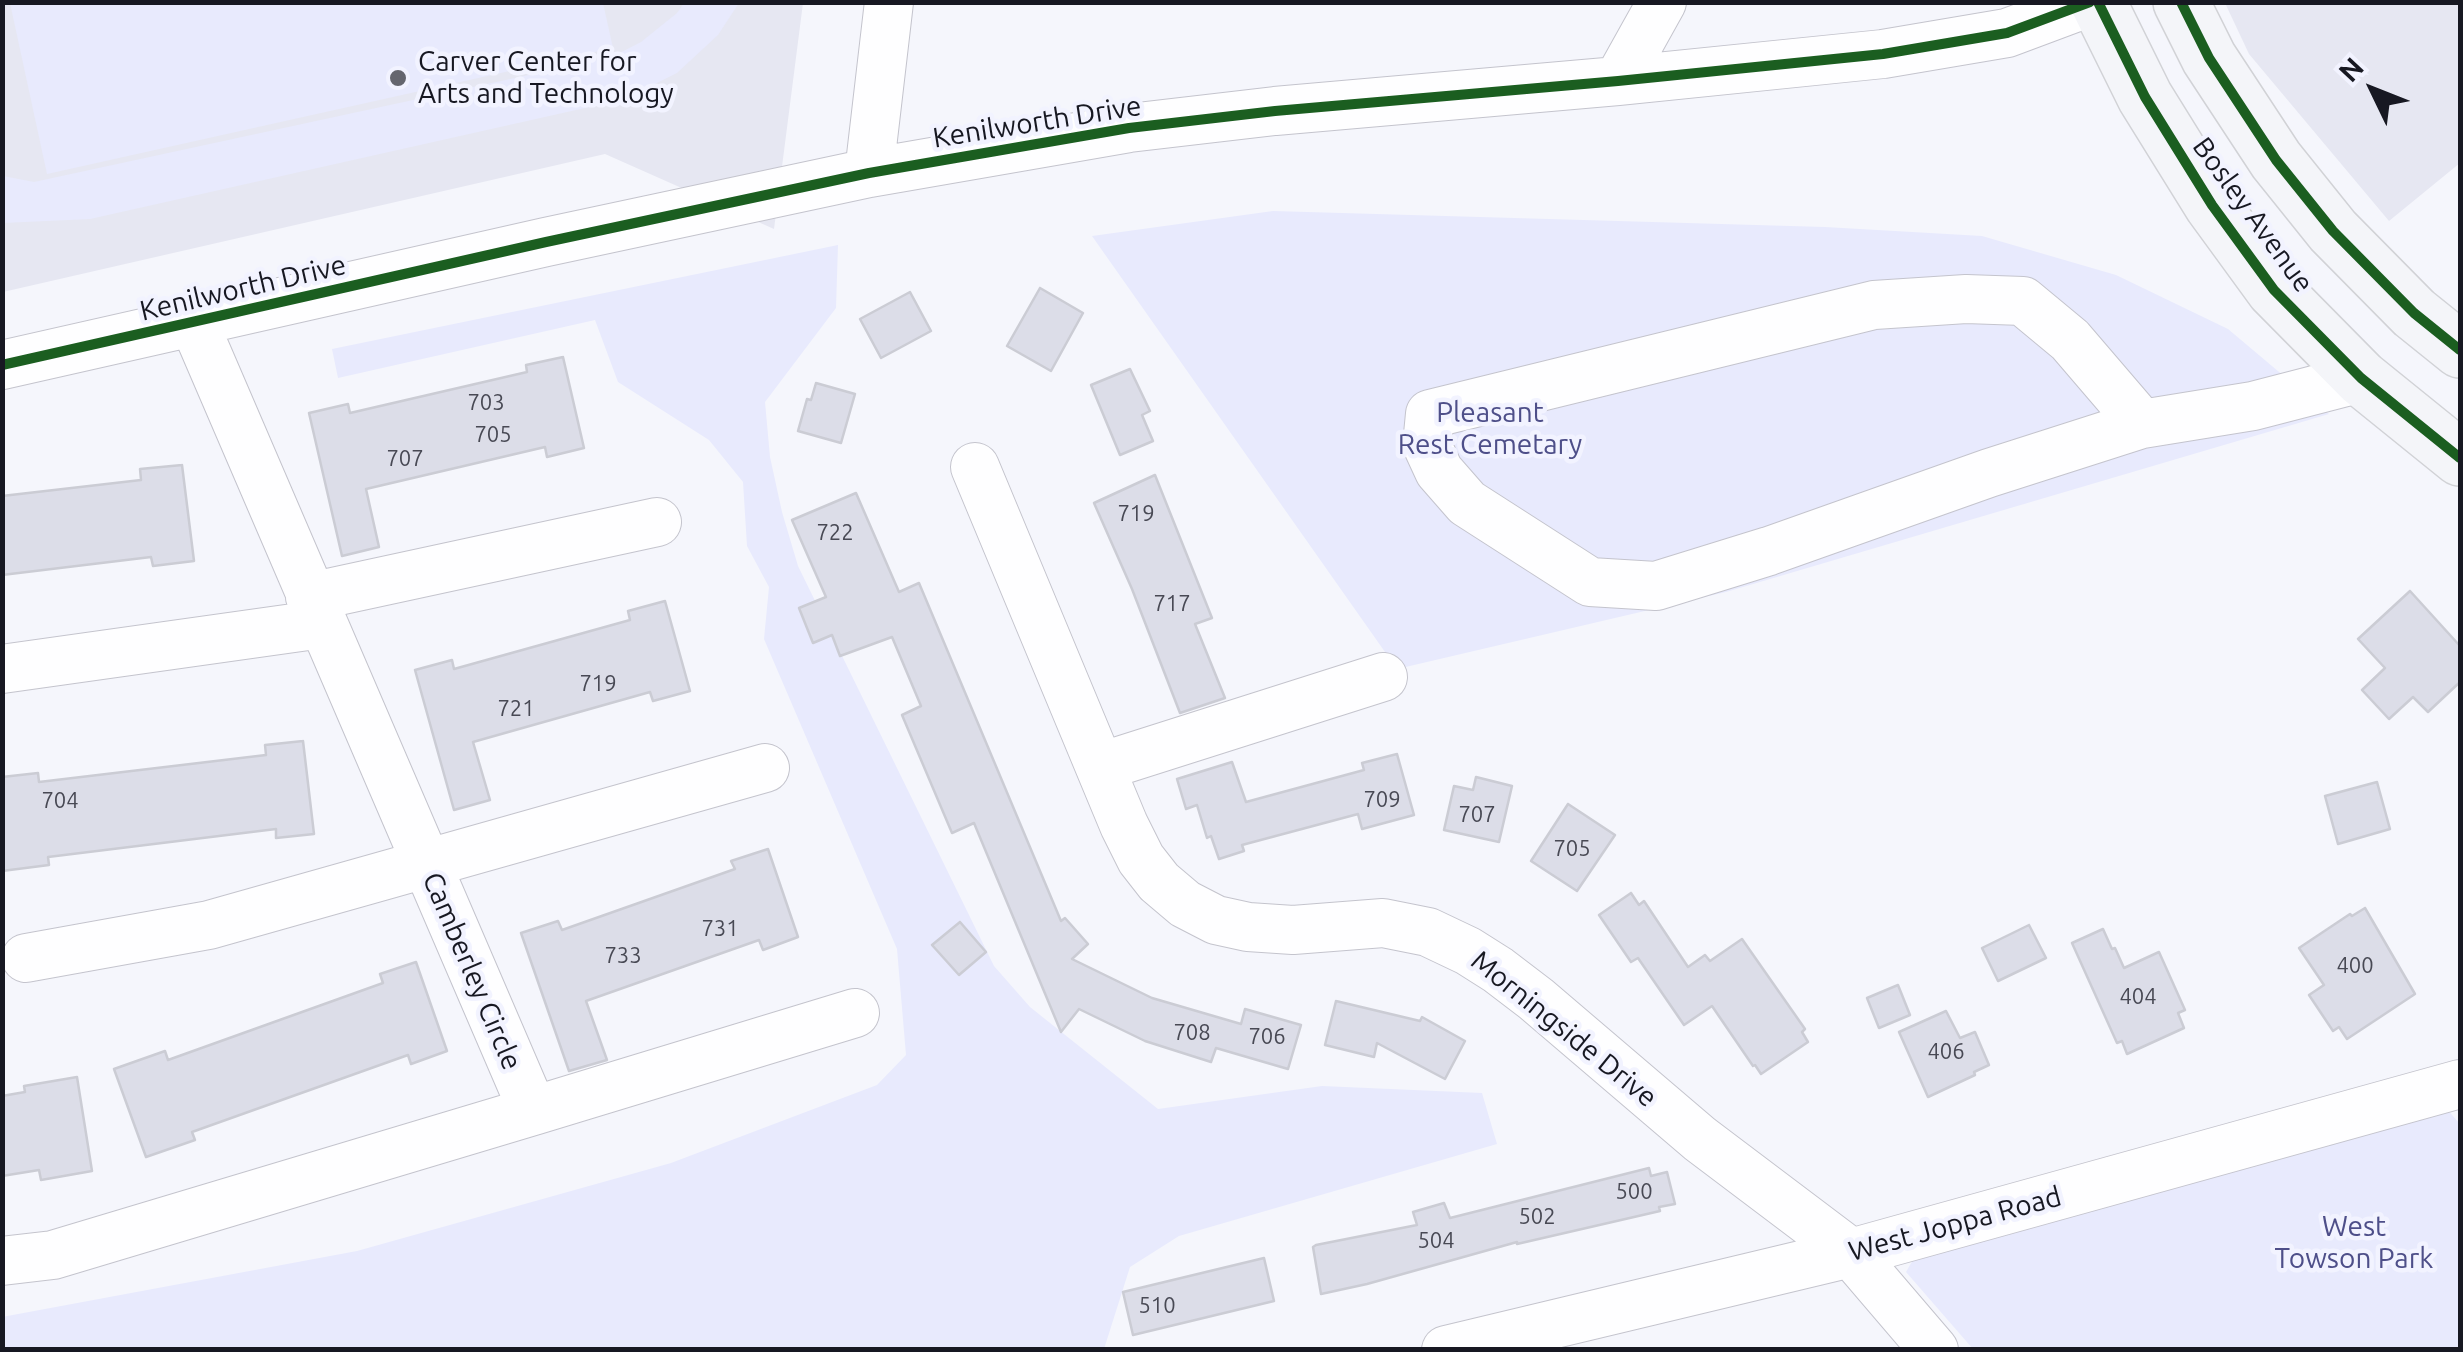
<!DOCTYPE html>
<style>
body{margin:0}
#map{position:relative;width:2463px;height:1352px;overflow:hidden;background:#f5f6fc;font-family:Ubuntu,sans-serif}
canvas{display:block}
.frame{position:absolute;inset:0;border:5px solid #171822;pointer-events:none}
.north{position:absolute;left:2323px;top:40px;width:100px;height:100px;-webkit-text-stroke:8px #f2f3ff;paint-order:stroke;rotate:313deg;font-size:28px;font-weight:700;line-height:40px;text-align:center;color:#171822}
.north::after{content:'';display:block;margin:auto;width:35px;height:45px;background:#171822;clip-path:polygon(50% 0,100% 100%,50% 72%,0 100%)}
</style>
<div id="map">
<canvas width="2463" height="1352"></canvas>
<div class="frame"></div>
<div class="north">N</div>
</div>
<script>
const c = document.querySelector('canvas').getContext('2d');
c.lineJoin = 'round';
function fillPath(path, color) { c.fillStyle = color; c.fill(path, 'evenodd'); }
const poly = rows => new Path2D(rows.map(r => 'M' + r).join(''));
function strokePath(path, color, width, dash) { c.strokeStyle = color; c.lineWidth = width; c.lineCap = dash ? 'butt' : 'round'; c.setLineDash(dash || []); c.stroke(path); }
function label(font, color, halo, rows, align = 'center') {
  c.font = font + ' Ubuntu,sans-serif'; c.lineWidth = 9; c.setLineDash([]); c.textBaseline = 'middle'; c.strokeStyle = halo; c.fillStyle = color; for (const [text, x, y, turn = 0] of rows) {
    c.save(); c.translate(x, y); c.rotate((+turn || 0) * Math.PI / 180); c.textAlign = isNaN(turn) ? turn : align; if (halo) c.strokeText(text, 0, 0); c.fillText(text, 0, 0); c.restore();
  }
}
const built = poly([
 [2,3,803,3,774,229,605,154,3,292],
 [2225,3,2460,3,2460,163,2389,221,2249,54]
]);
const green = poly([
 [10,3,603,3,613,48,47,174],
 [684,3,739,3,718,35,677,73,625,99,90,219,3,223,3,176,34,182,612,57,641,42,677,13],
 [1273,211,1825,227,1982,236,2116,275,2228,329,2329,414,1726,592,1397,669,1092,236],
 [838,245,836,308,765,402,770,457,782,512,798,566,994,966,1030,1007,1158,1109,1322,1086,1482,1093,1497,1144,1179,1236,1130,1267,1104,1349,3,1350,2,1317,357,1251,671,1163,877,1085,906,1055,897,949,764,639,769,587,747,546,743,482,709,440,618,382,595,320,338,378,332,349],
 [2445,1107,2460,1124,2460,1349,1973,1349,1906,1272,1914,1258]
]);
const building = poly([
 [1040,288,1083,313,1051,371,1007,346,1040,288],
 [910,292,931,331,881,358,860,319,910,292],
 [563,357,584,448,547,457,545,447,366,489,379,547,342,556,309,413,348,404,350,413,527,372,526,365,563,357],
 [1130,369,1150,411,1142,415,1153,441,1120,455,1091,385,1130,369],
 [816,383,855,394,841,443,798,431,807,399,811,400,816,383],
 [182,465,194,561,153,566,151,557,2,575,2,496,141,480,140,469,182,465],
 [1155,475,1212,618,1195,624,1225,698,1180,713,1132,589,1094,503,1155,475],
 [856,493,899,592,919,583,1061,921,1065,918,1088,944,1072,959,1152,998,1241,1024,1245,1009,1301,1025,1288,1069,1216,1048,1211,1062,1145,1041,1079,1009,1061,1032,974,823,952,833,902,715,921,706,892,637,840,656,832,635,813,643,799,608,826,597,792,520,856,493],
 [2410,591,2460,646,2460,682,2428,712,2413,697,2389,719,2362,690,2385,668,2358,639,2410,591],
 [665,601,690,691,653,701,650,692,473,742,490,800,454,810,415,670,452,660,454,669,630,620,628,611,665,601],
 [303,741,314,834,276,838,276,829,48,857,49,865,2,871,2,777,38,773,39,782,266,755,265,745,303,741],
 [1397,754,1414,815,1362,829,1358,814,1242,845,1244,851,1219,859,1211,836,1207,838,1197,805,1186,809,1177,779,1232,762,1246,802,1364,770,1362,763,1397,754],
 [1476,777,1512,786,1499,842,1444,830,1454,786,1473,790,1476,777],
 [2377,782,2390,829,2338,844,2325,796,2377,782],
 [1568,804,1615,835,1577,891,1531,861,1568,804],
 [768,849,798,937,763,950,759,940,586,1001,607,1060,569,1071,521,933,558,921,562,930,735,869,731,861,768,849],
 [1631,893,1639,905,1644,901,1688,967,1705,955,1710,961,1742,939,1805,1029,1802,1032,1808,1042,1761,1074,1755,1065,1753,1066,1712,1006,1684,1025,1638,958,1631,962,1599,915,1631,893],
 [2365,908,2415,994,2347,1039,2339,1027,2333,1031,2309,995,2324,985,2299,948,2350,914,2352,916,2365,908],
 [960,922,986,952,959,975,932,945,960,922],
 [2029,925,2046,958,1998,981,1982,948,2029,925],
 [2103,929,2112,949,2115,948,2124,968,2159,952,2185,1010,2178,1013,2184,1028,2127,1054,2122,1041,2117,1043,2072,943,2103,929],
 [416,962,447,1051,411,1064,408,1055,192,1132,195,1140,146,1157,114,1069,165,1051,168,1060,383,983,380,974,416,962],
 [1898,985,1910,1015,1879,1028,1867,998,1898,985],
 [1336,1001,1420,1021,1422,1017,1465,1041,1445,1079,1377,1043,1374,1057,1325,1045,1336,1001],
 [1946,1011,1960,1038,1975,1032,1989,1065,1974,1072,1975,1075,1928,1097,1899,1032,1946,1011],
 [77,1077,92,1171,41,1180,39,1170,2,1176,2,1096,25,1092,24,1086,77,1077],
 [1649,1168,1651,1176,1667,1172,1675,1204,1659,1207,1660,1211,1517,1244,1517,1242,1367,1284,1321,1294,1313,1247,1316,1245,1417,1225,1413,1212,1444,1203,1450,1218,1649,1168],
 [1264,1258,1274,1301,1133,1335,1123,1292,1264,1258]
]);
const minor = poly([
 [1618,81,1662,2],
 [869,173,889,2],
 [2,365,546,242,869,173,1129,128,1275,111,1618,81,1883,54,2007,33,2090,2],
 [2142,424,2070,340,2023,301,1966,299,1874,305,1430,414,1427,445,1439,471,1467,503,1590,582,1656,586,1769,551,1989,473,2142,424,2253,406,2361,378],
 [975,467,1124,825,1141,859,1159,882,1185,904,1216,920,1248,927,1293,930,1383,923,1428,932,1468,951,1498,970,1536,999,1700,1139,1851,1253,1934,1350],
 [310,597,657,522],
 [2,669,322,624],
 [1100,767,1383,677],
 [26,958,209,925,765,768],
 [533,1111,855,1013],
 [2,1261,53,1255,533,1111,194,323],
 [1446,1350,1851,1253,2460,1084]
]);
const major = poly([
 [2098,2,2145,97,2212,205,2274,290,2361,378,2460,458],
 [2181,2,2209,58,2276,160,2333,231,2414,313,2460,350]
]);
const cycleway = poly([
 [2098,2,2145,97,2212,205,2274,290,2361,378,2460,458],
 [2181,2,2209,58,2276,160,2333,231,2414,313,2460,350],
 [2,365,546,242,869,173,1129,128,1275,111,1618,81,1883,54,2007,33,2090,2]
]);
const markers = [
 [398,78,10,"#65666e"]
];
const numberNames = [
 ["703",486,403],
 ["705",493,435],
 ["707",405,459],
 ["719",1136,514],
 ["722",835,533],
 ["717",1172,604],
 ["719",598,684],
 ["721",516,709],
 ["709",1382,800],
 ["704",60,801],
 ["707",1477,815],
 ["705",1572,849],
 ["731",720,929],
 ["733",623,956],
 ["400",2355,966],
 ["404",2138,997],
 ["708",1192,1033],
 ["706",1267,1037],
 ["406",1946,1052],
 ["500",1634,1192],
 ["502",1537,1217],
 ["504",1436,1241],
 ["510",1157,1306]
];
const poiNames = [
 ["Carver Center for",418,62],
 ["Arts and Technology",418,94]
];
const streetNames = [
 ["Kenilworth Drive",1037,122,-9],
 ["Bosley Avenue",2253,215,54],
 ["Kenilworth Drive",243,288,-13],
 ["Camberley Circle",472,971,67],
 ["Morningside Drive",1564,1029,39],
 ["West Joppa Road",1955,1224,-15]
];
const parkNames = [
 ["Pleasant",1490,413],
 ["Rest Cemetary",1490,445],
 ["West",2354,1227],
 ["Towson Park",2354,1259]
];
fillPath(built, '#e6e7f2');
fillPath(green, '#e8eafd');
fillPath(building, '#dcdde8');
strokePath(building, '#cbccd4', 2.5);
strokePath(minor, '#c4c4cd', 50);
strokePath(major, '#d1d2d6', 58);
strokePath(minor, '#fefeff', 48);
strokePath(major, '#f4f5f9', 55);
strokePath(cycleway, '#1b5e20', 10);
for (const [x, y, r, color] of markers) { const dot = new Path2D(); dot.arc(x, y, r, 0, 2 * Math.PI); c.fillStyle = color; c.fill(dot); strokePath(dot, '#f2f3ff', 4); }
label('22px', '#484954', null, numberNames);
label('28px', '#171822', '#f2f3ff', poiNames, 'left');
label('28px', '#171822', '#f2f3ff', streetNames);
label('28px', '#4e4f89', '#f2f3ff', parkNames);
</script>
